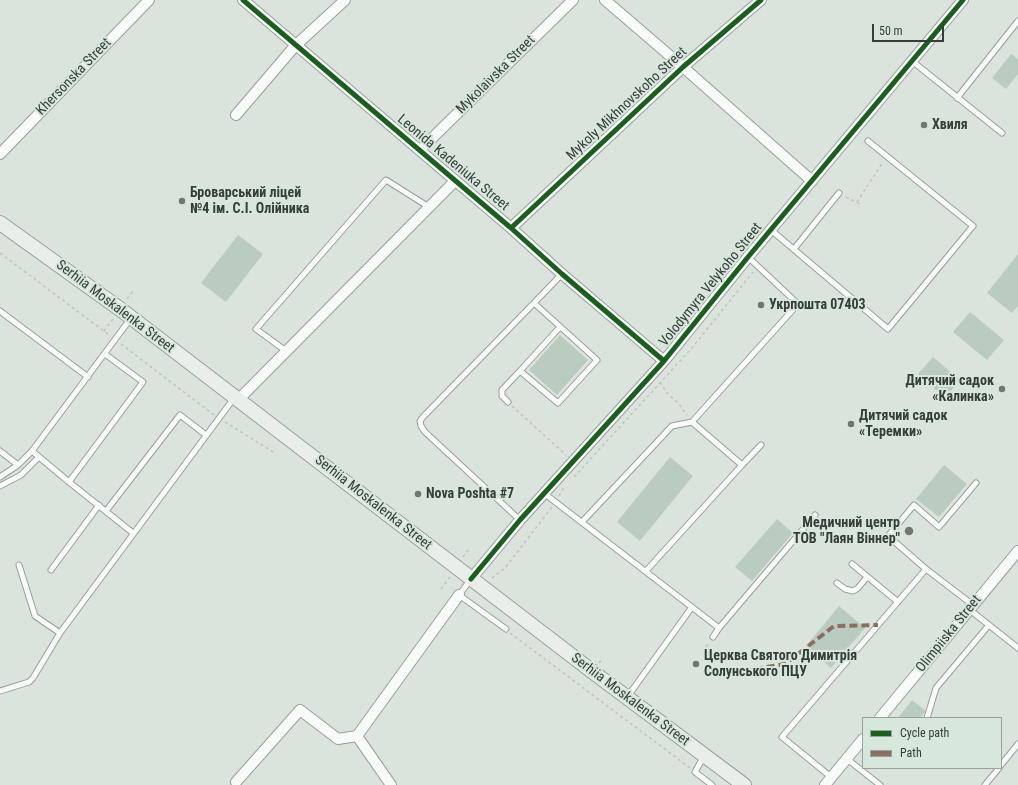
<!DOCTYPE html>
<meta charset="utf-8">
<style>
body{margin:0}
#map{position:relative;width:1018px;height:785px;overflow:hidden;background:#dae4dd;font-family:"Roboto Condensed",sans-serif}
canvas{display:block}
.legend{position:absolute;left:862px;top:717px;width:140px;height:52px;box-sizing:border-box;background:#d7e7dc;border:1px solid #97a39b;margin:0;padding:5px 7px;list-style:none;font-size:12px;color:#373d39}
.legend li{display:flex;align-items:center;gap:8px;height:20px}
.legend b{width:20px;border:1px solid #97a39b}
.scale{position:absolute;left:872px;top:24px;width:72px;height:18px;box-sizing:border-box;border:2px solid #373d39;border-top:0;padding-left:5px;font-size:12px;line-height:14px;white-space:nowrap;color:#373d39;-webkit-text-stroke:3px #d7e7dc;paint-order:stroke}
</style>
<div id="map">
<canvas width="1018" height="785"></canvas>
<ul class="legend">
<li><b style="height:5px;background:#1b5e20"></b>Cycle path</li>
<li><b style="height:5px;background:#8d6e63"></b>Path</li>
</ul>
<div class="scale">50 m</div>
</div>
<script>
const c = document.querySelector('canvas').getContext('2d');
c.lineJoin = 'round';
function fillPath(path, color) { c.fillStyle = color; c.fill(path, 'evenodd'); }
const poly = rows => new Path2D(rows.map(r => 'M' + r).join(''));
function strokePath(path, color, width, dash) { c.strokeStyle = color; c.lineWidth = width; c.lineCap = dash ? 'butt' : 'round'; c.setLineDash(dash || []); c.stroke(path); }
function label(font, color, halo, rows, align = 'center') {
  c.font = font + ' "Roboto Condensed",sans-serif'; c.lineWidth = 4; c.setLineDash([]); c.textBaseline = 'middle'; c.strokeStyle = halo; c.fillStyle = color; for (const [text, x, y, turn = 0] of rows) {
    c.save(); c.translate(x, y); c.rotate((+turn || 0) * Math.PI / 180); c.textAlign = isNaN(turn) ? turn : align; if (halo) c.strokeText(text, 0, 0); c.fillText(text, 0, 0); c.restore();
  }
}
const green = poly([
 [1011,54,1018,59,1018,74,1006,89,992,78],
 [238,235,263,254,226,302,201,283],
 [1018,254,1018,306,1012,313,987,293],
 [970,312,1004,340,987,360,953,332],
 [560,335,588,360,557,395,529,370],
 [933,357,960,380,945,398,918,374],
 [670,457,693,476,640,541,617,522],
 [944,465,967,484,939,517,916,499],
 [777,519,793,533,752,581,735,567],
 [839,606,865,628,831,668,806,646],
 [912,700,926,711,920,718,898,718]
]);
const path = poly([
 [846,197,860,204],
 [857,202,883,162],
 [0,253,109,335],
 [127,299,133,291],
 [104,331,114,318],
 [121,344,214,415],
 [660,382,667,393,678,403,687,415],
 [512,406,566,455],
 [225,422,275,453],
 [574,477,691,349,753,272],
 [559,496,564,487],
 [463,557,468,550],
 [492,578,505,568,552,507],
 [441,589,450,577],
 [510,633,690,768],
 [706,647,709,642],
 [599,663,603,658]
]);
const lane = poly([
 [912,61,1002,133],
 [957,98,1018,21],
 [771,230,888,329,973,226,868,141],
 [794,249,839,193],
 [0,311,88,377],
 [560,327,520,371,558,403,597,360,534,303,562,274],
 [286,351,256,329,386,180,429,207],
 [508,402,502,396,502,390,520,371],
 [0,451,18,465],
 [32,451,69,482,143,382,105,354],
 [742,465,761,445],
 [0,477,18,465,32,451,131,318],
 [69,482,133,533],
 [0,486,21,475,39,457],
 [545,494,719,628],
 [106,511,180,415,206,435],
 [520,520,425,432,421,426,420,421,423,417,534,303],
 [582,522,672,426,692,422,798,304,748,257],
 [852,564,898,602],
 [19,565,35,616,60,633],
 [51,570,99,505],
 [646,571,742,465,692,422],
 [471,579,459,595,506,629],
 [837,583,845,589,853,591,858,588,867,577],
 [973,605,926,569,888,536,914,505,939,527,976,483],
 [970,610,1018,648],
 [713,637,719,628,815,515],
 [0,691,29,682,33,678,60,633,234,398],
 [628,696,692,607],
 [927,718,936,688,989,625],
 [704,756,695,772,712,785],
 [847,759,880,785],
 [1001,765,1018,744],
 [831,777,782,737,926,569],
 [985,785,999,768]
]);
const street = poly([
 [243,0,511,228,562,274,664,361],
 [605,0,683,67,812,181],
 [236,115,295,46,345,0],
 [420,150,573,0],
 [0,154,149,0],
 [511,228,683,67,761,0],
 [238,400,455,181],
 [471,579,520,520,664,361,748,257,963,0],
 [880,718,1018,551],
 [236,782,300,710,338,739,357,736],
 [391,785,357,736,459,595],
 [825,785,863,739]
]);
const secondary = poly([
 [0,223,120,309,593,672,744,785]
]);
const quiet = poly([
 [743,671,785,664,834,626,878,625]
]);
const cycleway = poly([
 [243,0,511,228,562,274,664,361],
 [511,228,683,67,761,0],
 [471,579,520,520,664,361,748,257,963,0]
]);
const markers = [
 [924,125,4,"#707772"],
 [182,201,4,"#707772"],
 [761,305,4,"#707772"],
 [1002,389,4,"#707772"],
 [851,424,4,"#707772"],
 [418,494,4,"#707772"],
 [909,531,5,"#707772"],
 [696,664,4,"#707772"]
];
const streetNames = [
 ["Mykolaivska Street",496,75,-45],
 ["Khersonska Street",74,77,-46],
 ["Mykoly Mikhnovskoho Street",627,104,-43],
 ["Leonida Kadeniuka Street",453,163,40],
 ["Volodymyra Velykoho Street",711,285,-51],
 ["Serhiia Moskalenka Street",115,307,37],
 ["Serhiia Moskalenka Street",373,503,38],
 ["Olimpiiska Street",949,634,-51],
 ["Serhiia Moskalenka Street",630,700,37]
];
const poiNames = [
 ["Хвиля",932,125],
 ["Броварський ліцей",190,193],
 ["№4 ім. С.І. Олійника",190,209],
 ["Укрпошта 07403",769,305],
 ["Дитячий садок",994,381,"right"],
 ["«Калинка»",994,397,"right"],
 ["Дитячий садок",859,416],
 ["«Теремки»",859,432],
 ["Nova Poshta #7",426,494],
 ["Медичний центр",900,523,"right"],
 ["ТОВ \"Лаян Віннер\"",900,539,"right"],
 ["Церква Святого Димитрія",704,656],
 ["Солунського ПЦУ",704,672]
];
fillPath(green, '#baccc0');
strokePath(lane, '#989f9a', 7);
strokePath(street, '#989f9a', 12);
strokePath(secondary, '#989f9a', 16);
strokePath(path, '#c0c3c1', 1.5, [3, 3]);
strokePath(lane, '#f9fbfa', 5);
strokePath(street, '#f9fbfa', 10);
strokePath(secondary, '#e9eeeb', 14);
strokePath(quiet, '#8d6e63', 4, [8, 4]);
strokePath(cycleway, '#1b5e20', 5);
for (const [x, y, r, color] of markers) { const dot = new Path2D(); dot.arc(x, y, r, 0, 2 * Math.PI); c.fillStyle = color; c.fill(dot); strokePath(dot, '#d7e7dc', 1.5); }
label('14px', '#373d39', '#d7e7dc', streetNames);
label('bold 14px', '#373d39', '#d7e7dc', poiNames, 'left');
</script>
